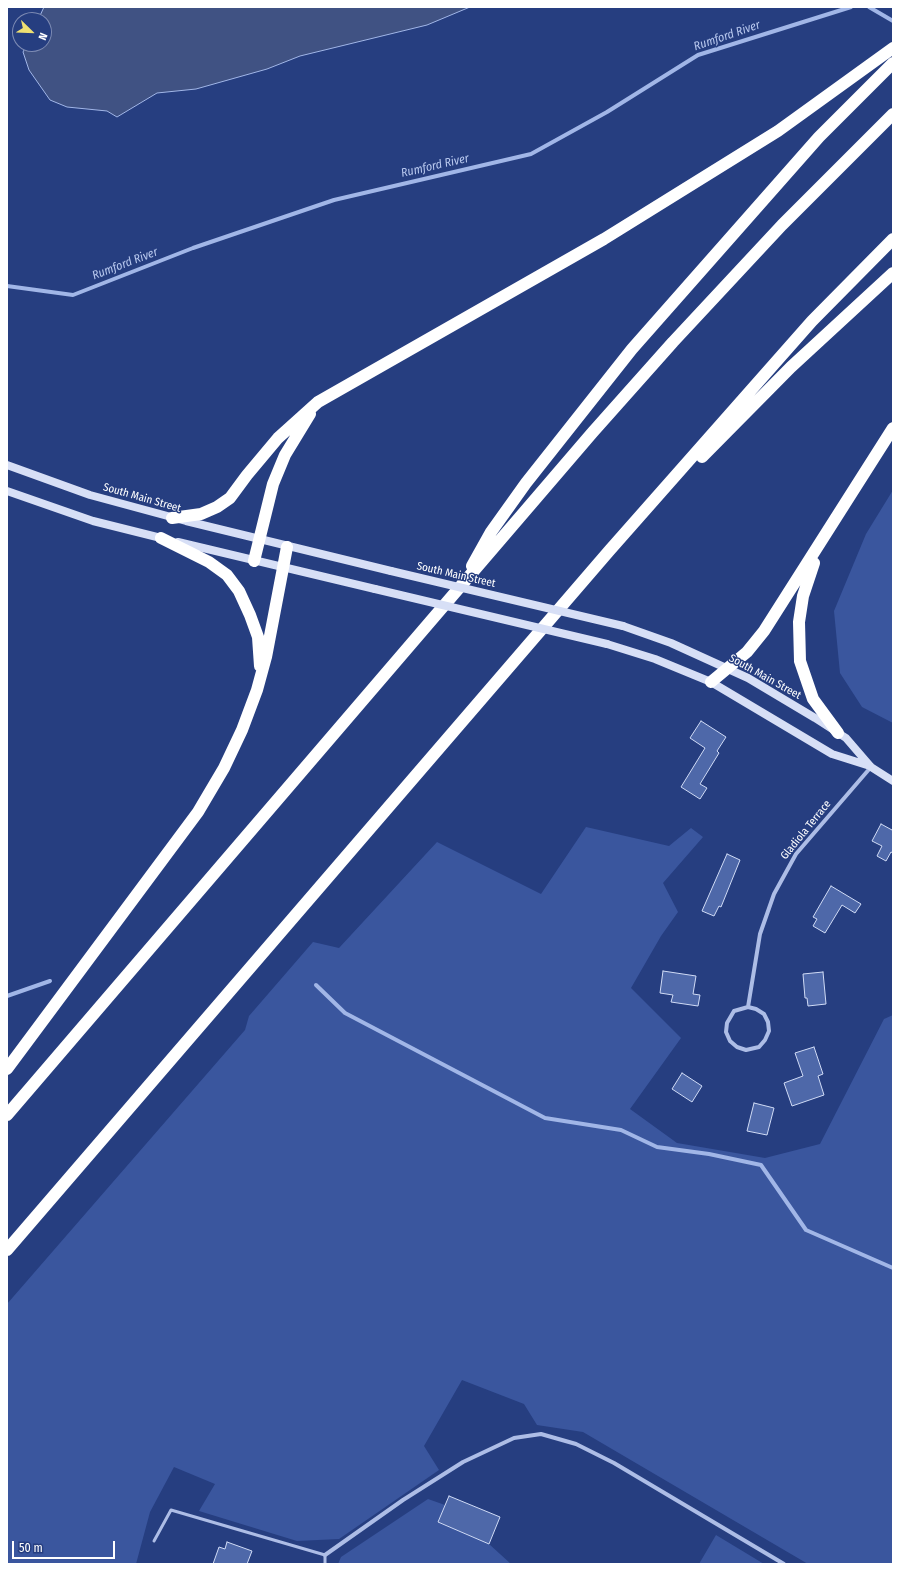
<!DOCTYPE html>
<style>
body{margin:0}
#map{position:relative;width:900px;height:1571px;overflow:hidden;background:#263e80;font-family:"Fira Sans Condensed",sans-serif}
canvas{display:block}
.frame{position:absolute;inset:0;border:8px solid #fff;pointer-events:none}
.north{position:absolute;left:12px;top:12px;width:40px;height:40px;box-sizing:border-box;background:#263e80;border:1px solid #7d8bb3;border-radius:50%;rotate:113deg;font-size:11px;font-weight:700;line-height:16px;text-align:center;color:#fff}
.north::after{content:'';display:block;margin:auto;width:14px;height:18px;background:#efe072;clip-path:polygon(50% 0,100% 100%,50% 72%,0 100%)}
.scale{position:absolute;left:12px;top:1541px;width:103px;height:18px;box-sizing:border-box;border:2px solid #fff;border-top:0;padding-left:5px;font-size:12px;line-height:14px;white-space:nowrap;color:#fff;-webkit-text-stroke:3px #263e80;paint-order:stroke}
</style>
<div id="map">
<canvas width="900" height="1571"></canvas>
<div class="frame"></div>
<div class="north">N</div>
<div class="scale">50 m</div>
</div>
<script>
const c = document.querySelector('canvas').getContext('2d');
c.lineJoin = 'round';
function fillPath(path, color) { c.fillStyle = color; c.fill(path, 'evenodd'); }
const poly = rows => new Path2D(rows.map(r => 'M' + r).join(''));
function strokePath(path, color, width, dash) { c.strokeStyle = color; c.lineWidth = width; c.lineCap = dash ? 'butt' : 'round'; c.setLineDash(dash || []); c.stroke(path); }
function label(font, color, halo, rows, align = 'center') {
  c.font = font + ' "Fira Sans Condensed",sans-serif'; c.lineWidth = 3; c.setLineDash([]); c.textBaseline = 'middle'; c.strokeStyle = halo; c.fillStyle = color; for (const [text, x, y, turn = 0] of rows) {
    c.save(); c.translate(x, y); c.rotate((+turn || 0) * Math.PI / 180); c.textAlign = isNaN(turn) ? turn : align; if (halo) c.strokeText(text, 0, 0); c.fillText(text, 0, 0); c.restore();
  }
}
const green = poly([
 [893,490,893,723,862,707,840,673,834,611,866,534],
 [586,827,669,846,691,828,703,837,663,883,678,912,661,936,631,988,681,1038,630,1109,677,1143,765,1158,820,1144,884,1019,893,1015,893,1564,808,1564,583,1432,537,1425,524,1404,462,1380,424,1446,439,1470,339,1539,297,1541,199,1511,215,1484,174,1467,150,1512,136,1564,7,1564,7,1304,245,1030,249,1016,313,942,339,948,437,842,541,894],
 [428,1499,445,1505,438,1522,489,1544,511,1564,338,1564,341,1557],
 [716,1535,764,1564,699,1564]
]);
const water = poly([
 [44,7,470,7,427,25,300,56,267,69,196,89,157,93,117,117,107,111,67,107,50,100,29,70,23,52,27,44,44,44,44,20,38,20,44,7]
]);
const stream = poly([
 [869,7,893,21],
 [7,286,73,295,193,248,334,200,531,154,607,112,698,55,851,7],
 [316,985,345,1013,545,1118,621,1130,657,1147,709,1154,761,1165,806,1230,893,1268],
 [7,996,50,981]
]);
const building = poly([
 [701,721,726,737,717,751,719,753,700,784,707,788,700,799,681,787,705,748,690,738,701,721],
 [881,824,892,830,893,828,893,853,891,852,886,861,877,856,882,846,872,841,881,824],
 [727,854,740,860,721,907,719,906,714,916,702,911,727,854],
 [831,886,861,904,855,913,842,905,825,933,813,926,817,919,813,917,831,886],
 [663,971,696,976,693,994,700,995,698,1006,671,1002,673,995,660,993,663,971],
 [823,972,826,1004,808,1006,807,998,805,998,803,974,823,972],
 [814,1047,823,1074,818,1076,824,1095,792,1106,784,1083,803,1076,795,1053,814,1047],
 [682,1073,702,1086,692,1102,672,1089,682,1073],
 [754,1103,774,1108,767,1135,747,1131,754,1103],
 [449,1496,500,1517,489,1544,438,1522,449,1496],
 [227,1542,252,1551,247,1564,213,1564,219,1547,225,1549,227,1542]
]);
const lane = poly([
 [154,1541,171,1510,325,1555,325,1564]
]);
const street = poly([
 [748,1007,756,1009,764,1014,768,1022,769,1031,765,1040,759,1047,746,1050,737,1047,730,1041,726,1032,727,1023,734,1011,748,1007,760,934,774,894,796,854,871,767],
 [325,1555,403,1500,463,1462,514,1438,541,1434,576,1444,614,1463,784,1564]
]);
const secondary = poly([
 [7,465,90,495,186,521,391,571],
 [7,491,93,521,165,539],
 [178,542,375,589],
 [623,626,671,643,748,678,815,718,846,738,871,767,893,781],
 [607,644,655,659,711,682,832,754,870,766]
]);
const highway = poly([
 [702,457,791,367,893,273],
 [172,518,201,514,217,507,230,498,247,475,278,438,318,402,604,239,778,131,893,48],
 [161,538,209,562,227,575,239,591,250,615,258,637,260,666],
 [254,561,273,484,285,455,310,414],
 [814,563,803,596,799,622,800,661,813,699,838,733],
 [472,566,491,532,526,483,632,349,819,137,893,63],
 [711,682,747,652,764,631,893,428],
 [7,1069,198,812,224,768,242,730,257,690,266,657,287,547],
 [7,1115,592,433,673,342,782,225,893,114],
 [7,1250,609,551,812,321,893,239]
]);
const secondaryBridge = poly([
 [391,571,623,626],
 [375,589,607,644]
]);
const streetNames = [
 ["South Main Street",142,498,16],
 ["South Main Street",456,575,13],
 ["South Main Street",765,677,29],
 ["Gladiola Terrace",806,830,-51]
];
const waterNames = [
 ["Rumford River",727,36,-19],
 ["Rumford River",435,166,-13],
 ["Rumford River",125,264,-21]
];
fillPath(green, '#3a569e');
fillPath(water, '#405283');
strokePath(water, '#a1b6e7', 1);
strokePath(stream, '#a1b6e7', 4);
fillPath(building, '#4e68a9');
strokePath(building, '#d0dbf5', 1);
strokePath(lane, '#adbde6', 3);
strokePath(street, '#adbde6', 4);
strokePath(secondary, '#d7dff6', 8);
strokePath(highway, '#fff', 12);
strokePath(secondaryBridge, '#d7dff6', 8);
label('11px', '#fff', '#263e80', streetNames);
label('italic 12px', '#b8c8ee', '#263e80', waterNames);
</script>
